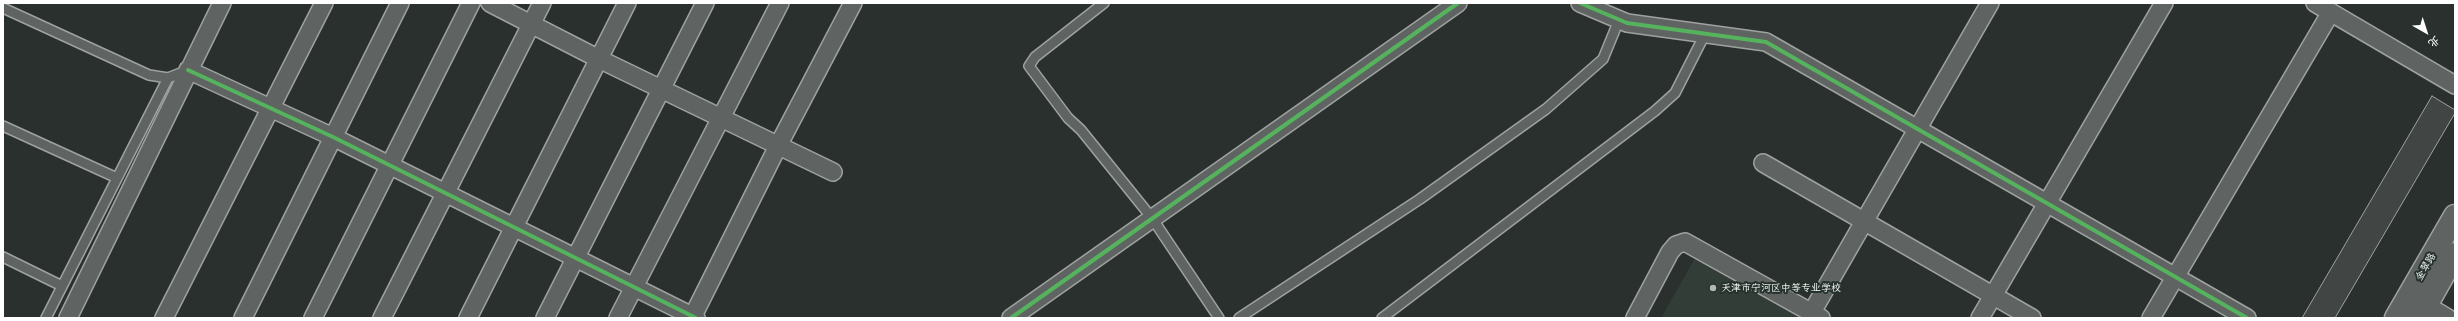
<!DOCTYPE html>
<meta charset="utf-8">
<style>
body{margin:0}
#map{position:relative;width:2458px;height:321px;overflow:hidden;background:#29302d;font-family:"Balsamiq Sans","LXGW WenKai TC",sans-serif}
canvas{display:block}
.frame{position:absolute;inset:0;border:4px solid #fff;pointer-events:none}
.north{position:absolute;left:2406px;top:12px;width:40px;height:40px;-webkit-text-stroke:3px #26332d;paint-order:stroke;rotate:141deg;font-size:11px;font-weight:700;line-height:16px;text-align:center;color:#fff}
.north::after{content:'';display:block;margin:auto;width:14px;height:18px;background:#fff;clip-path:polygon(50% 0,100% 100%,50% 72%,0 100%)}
</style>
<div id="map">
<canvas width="2458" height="321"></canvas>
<div class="frame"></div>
<div class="north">北</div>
</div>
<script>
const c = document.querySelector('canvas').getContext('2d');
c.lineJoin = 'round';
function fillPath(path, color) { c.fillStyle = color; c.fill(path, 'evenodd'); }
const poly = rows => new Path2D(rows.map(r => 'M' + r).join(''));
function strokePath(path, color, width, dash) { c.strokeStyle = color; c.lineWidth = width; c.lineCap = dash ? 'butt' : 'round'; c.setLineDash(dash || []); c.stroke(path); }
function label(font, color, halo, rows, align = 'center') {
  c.font = font + ' "Balsamiq Sans","LXGW WenKai TC",sans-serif'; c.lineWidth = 4; c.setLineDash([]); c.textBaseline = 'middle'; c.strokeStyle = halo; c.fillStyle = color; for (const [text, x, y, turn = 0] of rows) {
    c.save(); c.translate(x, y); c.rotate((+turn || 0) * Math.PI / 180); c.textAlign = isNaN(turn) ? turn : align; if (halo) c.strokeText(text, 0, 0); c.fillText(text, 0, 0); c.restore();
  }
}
const built = poly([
 [1695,258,1801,318,1661,318]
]);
const building = poly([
 [2432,96,2455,110,2455,113,2335,318,2302,318,2432,96]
]);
const lane = poly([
 [1104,3,1035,57,1029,66,1068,118,1081,130,1152,218,1219,318],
 [3,8,149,75,168,78,188,70],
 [3,126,117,178],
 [3,257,62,286],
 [46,318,168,78],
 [1239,318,1420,199,1546,109,1603,59,1619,20],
 [1382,318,1655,111,1675,93,1705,34]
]);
const street = poly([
 [490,3,599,59,833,172],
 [1580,3,1627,23,1766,42,2247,318],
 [2315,3,2455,85],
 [188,70,333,137,696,318],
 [1763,163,2032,318],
 [2426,305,2448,318],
 [1812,312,1990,3],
 [68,318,222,3],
 [164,318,324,3],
 [243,318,400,3],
 [313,318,471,3],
 [382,318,542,3],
 [468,318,627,3],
 [545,318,705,3],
 [618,318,780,3],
 [692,318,779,144,853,3],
 [1011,318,1458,3],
 [1635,318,1670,252,1676,245,1685,242,1821,318],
 [1980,318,2164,3],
 [2151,318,2331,12]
]);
const secondary = poly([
 [2396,318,2455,216],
 [2419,318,2455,254]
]);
const cycleway = poly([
 [1580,3,1627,23,1766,42,2247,318],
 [188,70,333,137,696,318],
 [1011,318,1458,3]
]);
const markers = [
 [1713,288,4,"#b4b7b6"]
];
const streetNames = [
 ["金翠路",2426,267,-60]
];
const poiNames = [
 ["天津市宁河区中等专业学校",1721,288]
];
fillPath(built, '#323d38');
fillPath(building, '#414644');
strokePath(building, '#9fa2a0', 1);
strokePath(lane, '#9fa2a0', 12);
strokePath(street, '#9fa2a0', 20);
strokePath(secondary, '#9fa2a0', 25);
strokePath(lane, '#5f6362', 9);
strokePath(street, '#5f6362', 17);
strokePath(secondary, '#5f6362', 22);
strokePath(cycleway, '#56b35d', 4);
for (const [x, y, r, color] of markers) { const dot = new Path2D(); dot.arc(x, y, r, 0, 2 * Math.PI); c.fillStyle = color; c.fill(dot); strokePath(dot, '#26332d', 1.5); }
label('10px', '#fff', '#26332d', streetNames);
label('10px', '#fff', '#26332d', poiNames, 'left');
</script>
